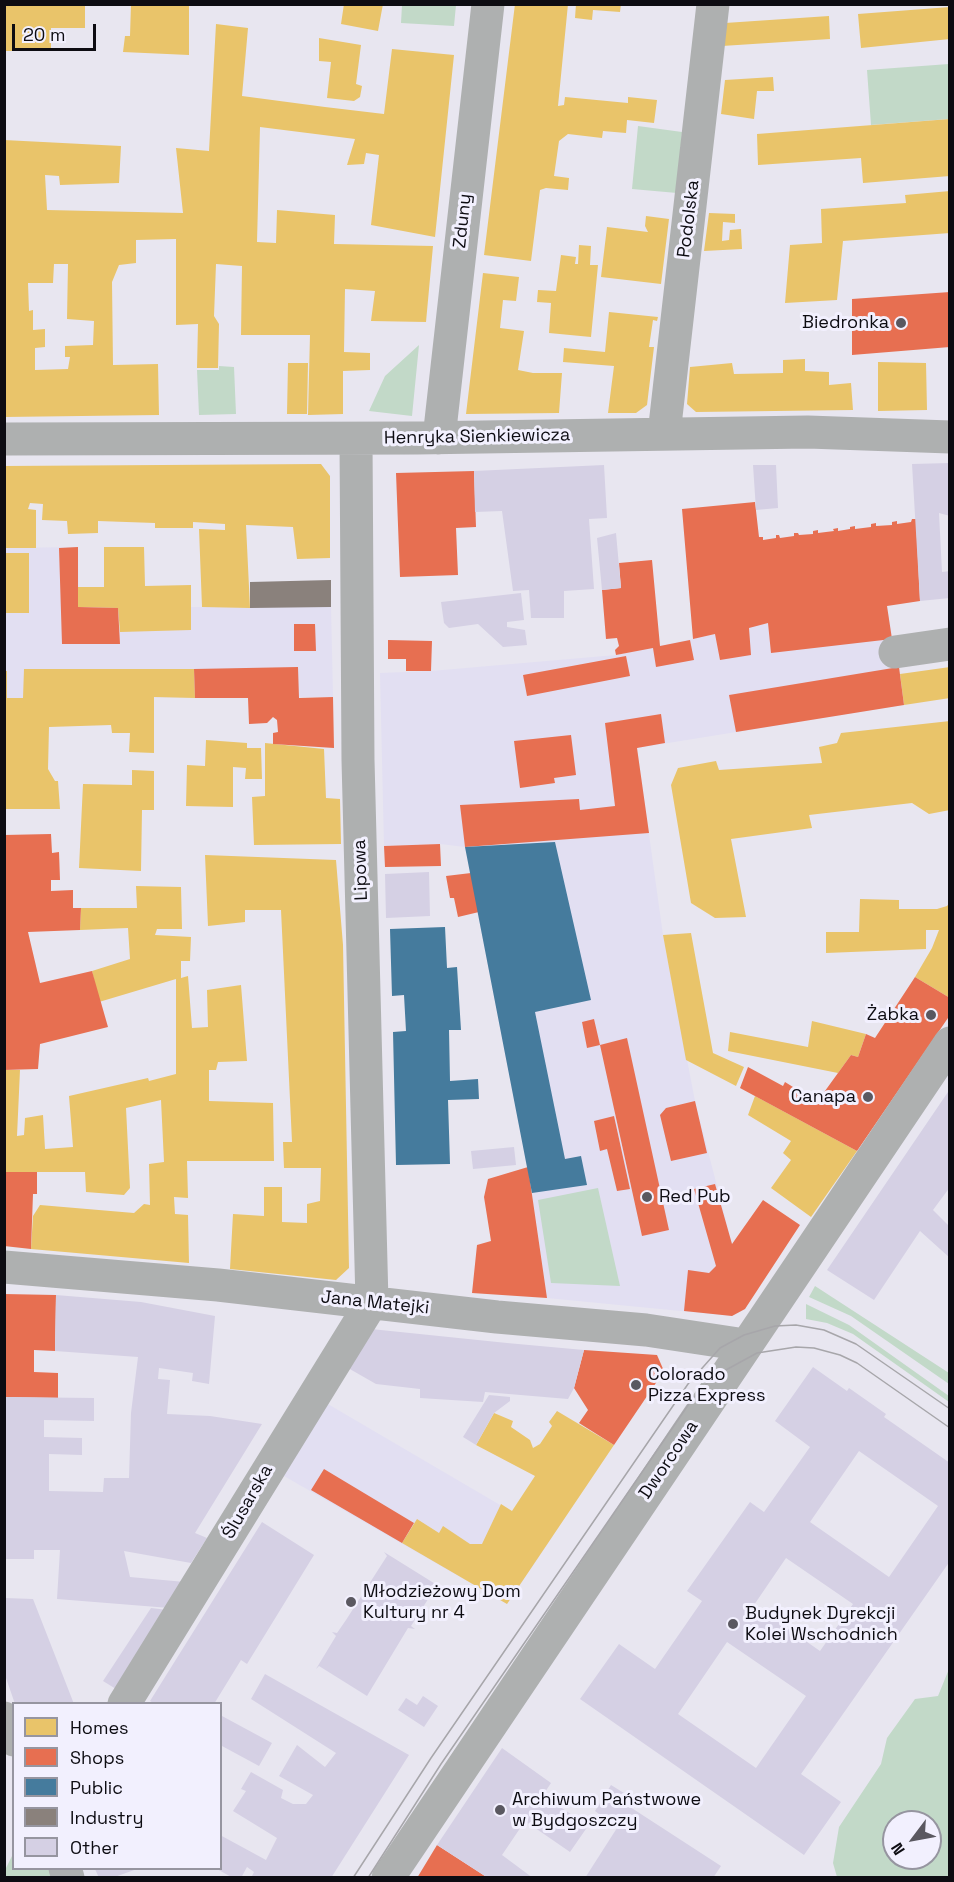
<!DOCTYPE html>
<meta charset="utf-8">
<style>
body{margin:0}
#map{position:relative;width:954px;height:1882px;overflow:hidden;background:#e8e6f0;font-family:"Space Grotesk",sans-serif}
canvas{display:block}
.frame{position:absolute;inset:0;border:6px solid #0d0c12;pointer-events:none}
.legend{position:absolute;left:12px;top:1702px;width:210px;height:168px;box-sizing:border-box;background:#f2f0fe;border:2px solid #9695a0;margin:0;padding:8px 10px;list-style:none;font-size:18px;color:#0d0c12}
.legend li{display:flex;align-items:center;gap:12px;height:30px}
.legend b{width:30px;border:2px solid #9695a0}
.north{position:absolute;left:882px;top:1810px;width:60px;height:60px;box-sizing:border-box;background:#f2f0fe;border:2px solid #9695a0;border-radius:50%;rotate:238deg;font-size:16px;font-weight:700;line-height:24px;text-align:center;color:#0d0c12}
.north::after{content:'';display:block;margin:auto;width:21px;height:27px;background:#5a5860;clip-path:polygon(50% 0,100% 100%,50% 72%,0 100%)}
.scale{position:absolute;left:12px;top:24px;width:84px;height:27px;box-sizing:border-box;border:3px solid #0d0c12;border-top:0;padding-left:8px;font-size:18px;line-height:21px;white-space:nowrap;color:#0d0c12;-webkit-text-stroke:4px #f2f0fe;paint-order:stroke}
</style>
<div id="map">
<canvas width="954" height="1882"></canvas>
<div class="frame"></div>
<ul class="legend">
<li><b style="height:16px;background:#e9c46a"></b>Homes</li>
<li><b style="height:16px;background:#e76f51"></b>Shops</li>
<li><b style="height:16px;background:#457b9d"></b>Public</li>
<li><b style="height:16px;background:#8a817c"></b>Industry</li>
<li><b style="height:16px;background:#d5d0e4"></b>Other</li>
</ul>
<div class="north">N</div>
<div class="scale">20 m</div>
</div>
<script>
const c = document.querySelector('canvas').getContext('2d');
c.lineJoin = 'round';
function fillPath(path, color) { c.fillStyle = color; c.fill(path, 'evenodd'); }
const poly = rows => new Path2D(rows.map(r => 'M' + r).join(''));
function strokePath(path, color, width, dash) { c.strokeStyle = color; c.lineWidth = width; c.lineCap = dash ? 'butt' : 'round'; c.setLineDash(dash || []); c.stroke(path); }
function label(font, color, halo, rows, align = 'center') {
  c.font = font + ' "Space Grotesk",sans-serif'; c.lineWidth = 6; c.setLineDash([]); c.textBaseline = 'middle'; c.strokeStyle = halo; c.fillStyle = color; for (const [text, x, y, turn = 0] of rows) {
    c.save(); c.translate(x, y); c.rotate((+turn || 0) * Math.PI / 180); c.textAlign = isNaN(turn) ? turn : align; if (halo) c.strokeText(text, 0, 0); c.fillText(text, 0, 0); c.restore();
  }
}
const built = poly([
 [78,547,79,607,331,607,333,697,5,698,4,548],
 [887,606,904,705,637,748,663,935,695,1101,732,1244,762,1282,745,1309,732,1316,547,1298,532,1193,465,847,440,844,384,846,380,673,431,671,616,655,768,623],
 [321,1400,553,1536,507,1604,277,1472]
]);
const green = poly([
 [402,5,456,5,454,26,401,23],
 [949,64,949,119,871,125,867,70],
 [638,126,682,132,677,193,632,189],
 [419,345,412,416,369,411,385,376],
 [219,366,234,367,236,414,199,415,197,370,219,370],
 [598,1188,620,1286,551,1283,538,1200],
 [815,1286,949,1373,949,1384,851,1316,809,1297],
 [806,1304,849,1325,949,1396,949,1402,853,1334,827,1323,806,1319],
 [949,1669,949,1877,837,1877,833,1863,839,1827,881,1764,887,1738,915,1699,938,1696],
 [894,1822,930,1822,930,1858,894,1858],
 [13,1854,14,1868,49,1869,52,1877,5,1878,5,1870]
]);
const homes = poly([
 [4,4,85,4,85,28,51,28,51,51,4,51],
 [131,4,189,4,189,55,123,52,125,36,130,36],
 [344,4,383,4,378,31,341,24],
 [515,4,568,4,558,106,564,105,565,97,628,103,628,97,657,100,654,123,627,120,626,133,603,131,602,138,568,134,559,141,554,176,569,178,568,190,546,188,540,190,531,261,484,255],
 [576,4,621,4,620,12,593,10,592,20,575,18],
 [950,7,950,39,861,48,858,14],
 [829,16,830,39,722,46,725,23],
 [216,24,248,28,242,96,325,107,384,114,392,49,454,55,435,237,371,225,379,155,366,153,364,164,347,165,355,139,260,127,257,242,276,243,277,210,335,215,334,244,433,246,426,322,371,321,375,291,345,289,344,352,370,353,370,370,343,371,343,414,308,415,310,335,241,335,242,266,216,264,214,316,219,324,218,368,197,368,198,324,176,325,176,239,136,240,136,263,119,265,112,282,113,365,158,364,159,415,4,417,4,140,121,146,119,183,60,185,59,176,45,175,47,210,183,213,176,148,209,151],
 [54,264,68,264,67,319,94,321,93,345,65,346,65,357,70,357,68,369,35,370,35,348,45,347,45,329,33,330,33,310,29,311,28,283,53,283],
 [319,38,361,45,356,84,362,86,360,97,354,101,327,98,331,62,319,61],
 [773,77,774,91,757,91,754,119,721,114,725,80],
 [950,119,950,176,863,183,861,158,758,165,757,134],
 [950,191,950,233,843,241,837,300,785,303,790,245,822,243,821,209,906,203,905,195],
 [709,213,735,214,735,223,723,222,722,241,729,240,730,230,741,229,742,249,704,251],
 [646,216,669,219,661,284,601,277,607,227,648,232,645,226],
 [579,245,591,246,590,265,598,265,591,337,549,333,551,303,537,302,538,290,556,291,561,255,576,257,575,264,578,264],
 [483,273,519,277,516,301,503,300,500,328,524,331,518,370,533,373,562,373,559,413,466,414],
 [609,312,658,317,657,321,653,320,649,347,654,347,647,405,636,413,608,413,614,366,563,362,564,348,605,352],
 [805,359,805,371,829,372,829,385,851,383,853,410,696,412,687,404,690,367,732,363,734,374,783,373,783,360],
 [878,362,926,363,927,410,878,411],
 [288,363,308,363,307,414,287,414],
 [321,464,330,476,330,558,297,559,293,527,246,525,250,608,202,607,199,529,225,530,225,524,193,522,193,528,155,528,155,523,98,521,98,533,68,534,67,521,42,520,43,504,30,503,28,509,36,510,36,548,4,548,4,466],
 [104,547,144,547,145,586,191,585,191,630,120,632,118,608,78,607,78,587,104,587],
 [4,553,29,553,29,613,4,613],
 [950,667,950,698,904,705,900,674],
 [24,669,194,669,195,698,154,697,154,753,129,752,130,733,112,733,111,725,49,727,48,769,55,781,58,781,60,809,4,809,4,671,7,671,7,698,23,698],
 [950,721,950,810,929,814,912,803,809,815,812,828,731,839,746,917,715,918,691,903,671,785,678,768,716,761,719,770,822,763,819,747,837,743,841,733],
 [206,740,247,743,247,748,261,748,262,779,245,779,246,768,233,767,233,807,186,806,187,765,205,766],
 [265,743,324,749,326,798,340,799,341,844,254,845,252,797,265,796],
 [132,770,154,771,154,810,142,810,141,871,79,868,83,784,132,785],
 [205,855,336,860,343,945,349,1268,336,1280,230,1269,233,1214,264,1216,264,1187,282,1187,282,1222,307,1223,307,1204,320,1201,321,1168,284,1168,283,1142,292,1142,281,910,245,910,245,922,208,926],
 [136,886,181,887,182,929,157,929,155,935,191,937,190,961,181,961,181,978,188,976,192,1028,208,1027,207,990,241,985,247,1061,218,1062,216,1070,209,1070,209,1101,273,1103,274,1161,187,1161,188,1198,174,1197,175,1214,188,1215,189,1263,31,1249,33,1216,40,1205,134,1213,144,1204,150,1205,149,1164,164,1162,161,1100,126,1108,130,1188,124,1195,86,1192,85,1172,4,1172,4,1070,20,1070,17,1136,24,1135,25,1118,43,1115,45,1149,73,1147,69,1096,148,1078,149,1081,176,1074,176,979,99,1002,92,971,130,959,128,928,80,930,81,908,137,908],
 [860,899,899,900,899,909,937,909,947,906,950,902,950,998,915,977,932,948,939,930,926,930,926,949,826,953,826,932,859,932],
 [691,933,713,1053,744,1067,736,1086,686,1060,663,935],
 [812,1021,866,1034,858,1057,851,1055,838,1073,728,1051,730,1032,808,1047],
 [755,1096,857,1151,811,1217,771,1188,791,1160,783,1153,791,1141,748,1115],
 [557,1411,614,1445,507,1604,402,1543,417,1519,439,1533,443,1526,470,1544,482,1544,501,1504,512,1511,535,1476,476,1445,494,1413,513,1421,511,1427,530,1440,533,1448,540,1444,552,1426,549,1422]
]);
const shops = poly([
 [950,292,950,347,852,355,852,299],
 [474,471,476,527,456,528,458,575,400,577,396,473],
 [755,502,759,537,763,537,763,540,776,538,776,535,779,535,780,538,794,536,794,533,798,533,799,535,813,534,813,531,818,530,818,533,834,531,833,529,838,528,838,531,850,529,850,527,855,526,855,529,871,527,871,524,876,523,876,526,892,525,892,522,897,521,897,524,911,522,912,519,916,519,920,601,887,606,892,639,771,653,768,623,749,628,751,655,720,660,715,634,693,639,682,509],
 [78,547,78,607,118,608,120,644,62,644,59,548],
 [652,560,660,646,690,640,694,660,656,667,653,648,616,655,615,650,619,646,617,638,606,639,602,590,621,588,619,563],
 [294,624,315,624,316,651,294,651],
 [388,640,432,641,431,671,406,671,406,659,388,659],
 [626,656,630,676,527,696,523,675],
 [298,667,299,698,333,697,334,748,273,744,273,733,278,732,277,720,273,717,267,723,249,724,248,698,195,698,194,669],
 [899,667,904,705,736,732,729,695],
 [661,714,665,743,637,748,649,833,465,847,460,805,579,799,580,810,615,806,605,723],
 [571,735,576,775,554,778,555,783,520,788,514,741],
 [51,834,52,853,59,852,60,880,51,880,51,891,73,890,73,908,81,908,80,930,28,932,40,983,92,971,108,1027,40,1044,38,1069,4,1070,4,835],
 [440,844,441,866,385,867,384,846],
 [471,873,479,912,458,917,454,898,450,898,446,876],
 [915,977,950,998,950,1015,857,1151,740,1088,748,1067,783,1086,785,1082,809,1097,810,1101,817,1102,851,1055,858,1057,866,1034,875,1038],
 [594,1019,600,1045,587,1048,582,1022],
 [627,1038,669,1230,642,1236,600,1045],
 [695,1101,707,1153,671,1161,660,1115,666,1108],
 [614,1116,630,1189,617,1191,607,1149,600,1151,594,1121],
 [528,1167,547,1298,472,1293,477,1245,491,1241,484,1197,488,1179],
 [4,1172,37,1172,37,1194,33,1194,31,1249,4,1246],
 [715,1184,732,1244,763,1200,800,1225,745,1309,732,1316,684,1311,688,1270,709,1273,716,1266,694,1189],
 [4,1294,56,1295,55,1351,34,1350,34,1372,58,1373,58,1398,4,1397],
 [584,1350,657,1355,664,1371,614,1445,579,1423,588,1410,574,1388],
 [324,1469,414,1523,402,1543,311,1490],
 [437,1845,488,1878,417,1878]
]);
const public = poly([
 [555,842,591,1000,535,1012,565,1159,581,1156,587,1185,532,1193,465,847],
 [445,927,447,968,457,967,461,1030,449,1030,450,1081,478,1079,479,1099,448,1100,450,1164,396,1165,393,1032,406,1031,404,995,392,996,390,929]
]);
const industry = poly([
 [331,580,331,607,250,608,250,582]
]);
const building = poly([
 [950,463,950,516,939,513,942,572,950,571,950,598,920,601,912,464],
 [604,465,607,518,589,519,594,589,564,591,564,618,531,618,529,590,513,591,502,511,475,512,474,471],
 [753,465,776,465,778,508,756,510],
 [616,533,621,588,602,590,597,538],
 [521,593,524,620,507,622,507,627,525,630,527,645,503,647,478,624,449,628,444,623,441,602],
 [429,872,430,916,386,918,385,874],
 [950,1089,950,1187,933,1210,950,1227,950,1258,920,1231,874,1300,827,1270],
 [514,1147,516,1165,473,1169,471,1151],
 [56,1295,141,1302,215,1316,209,1384,192,1381,193,1373,159,1368,158,1379,170,1380,167,1414,210,1416,262,1424,195,1533,207,1538,191,1563,124,1551,130,1577,185,1582,182,1609,57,1599,60,1550,34,1550,34,1559,4,1559,4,1397,94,1398,94,1421,44,1420,44,1437,82,1438,82,1455,49,1454,49,1491,103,1492,104,1478,129,1478,131,1413,138,1357,55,1351],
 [371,1329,507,1343,584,1350,574,1388,568,1399,485,1392,483,1402,420,1398,420,1389,376,1384,348,1368],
 [813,1367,847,1391,849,1388,886,1414,884,1417,950,1463,950,1561,801,1774,841,1802,804,1855,580,1699,619,1644,655,1669,702,1601,687,1591,750,1502,764,1512,810,1447,775,1421],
 [859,1451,938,1506,889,1577,810,1522],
 [786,1558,853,1604,820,1651,754,1605],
 [727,1642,806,1696,756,1768,678,1714],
 [489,1395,510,1397,510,1401,494,1413,476,1445,463,1437],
 [262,1522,314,1555,247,1664,241,1660,214,1704,155,1704,150,1701],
 [384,1552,437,1585,411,1626,415,1629,408,1628,367,1696,319,1666,316,1669,336,1636,332,1632,337,1633,346,1620,387,1556],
 [5,1598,33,1599,74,1704,15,1704,5,1675],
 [151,1608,168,1610,116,1689,103,1681],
 [265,1674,409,1755,331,1878,251,1878,254,1872,247,1867,241,1878,233,1878,217,1869,220,1869,220,1835,266,1860,277,1838,233,1811,246,1791,241,1789,251,1772,283,1790,281,1798,293,1804,306,1804,313,1795,279,1776,297,1745,325,1767,336,1753,251,1699],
 [423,1696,438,1706,424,1727,398,1710,406,1698,417,1705],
 [222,1716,272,1743,259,1766,222,1746,220,1749],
 [502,1748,551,1783,543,1795,588,1826,570,1852,525,1821,502,1855,533,1878,488,1878,437,1845],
 [611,1785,632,1798,627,1805,721,1866,713,1878,585,1878,617,1828,595,1811],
 [95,1869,137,1869,112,1878,99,1878]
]);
const street = poly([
 [664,434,713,4],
 [439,438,488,4],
 [4,439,417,438,808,432,950,437],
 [895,652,950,644],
 [4,1267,218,1285,497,1317,646,1330,745,1345],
 [124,1704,372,1302,358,760,356,439],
 [4,1718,14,1740],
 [65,1868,68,1878],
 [388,1878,950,1043]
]);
const tram = poly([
 [353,1878,431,1758,688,1384,720,1348,744,1335,775,1326,796,1325,824,1330,856,1344,950,1409],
 [368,1878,441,1764,691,1401,713,1377,757,1353,796,1347,814,1348,840,1355,857,1363,950,1428]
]);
const markers = [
 [901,323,6,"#5a5860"],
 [931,1015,6,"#5a5860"],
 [868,1097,6,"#5a5860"],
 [647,1197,6,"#5a5860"],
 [636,1385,6,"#5a5860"],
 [351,1602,6,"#5a5860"],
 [733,1624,6,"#5a5860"],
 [500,1810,6,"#5a5860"]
];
const streetNames = [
 ["Podolska",689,219,-83],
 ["Zduny",463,221,-84],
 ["Henryka Sienkiewicza",477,437,-1],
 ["Lipowa",361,870,-92],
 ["Jana Matejki",375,1303,6],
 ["Dworcowa",669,1460,-56],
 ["Ślusarska",248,1502,-60]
];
const poiNames = [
 ["Biedronka",889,323,"right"],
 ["Żabka",919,1015,"right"],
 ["Canapa",856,1097,"right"],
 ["Red Pub",659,1197],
 ["Colorado",648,1375],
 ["Pizza Express",648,1396],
 ["Młodzieżowy Dom",363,1592],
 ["Kultury nr 4",363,1613],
 ["Budynek Dyrekcji",745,1614],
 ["Kolei Wschodnich",745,1635],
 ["Archiwum Państwowe",512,1800],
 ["w Bydgoszczy",512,1821]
];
fillPath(built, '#e2dff2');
fillPath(green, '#c2d9c8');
fillPath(homes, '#e9c46a');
fillPath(shops, '#e76f51');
fillPath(public, '#457b9d');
fillPath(industry, '#8a817c');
fillPath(building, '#d5d0e4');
strokePath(street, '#aeb0b0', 33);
strokePath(tram, '#a7a6aa', 1.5);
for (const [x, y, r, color] of markers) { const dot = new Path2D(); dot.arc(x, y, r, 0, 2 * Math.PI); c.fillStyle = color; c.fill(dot); strokePath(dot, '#f2f0fe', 2); }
label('18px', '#0d0c12', '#f2f0fe', streetNames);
label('18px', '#0d0c12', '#f2f0fe', poiNames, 'left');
</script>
